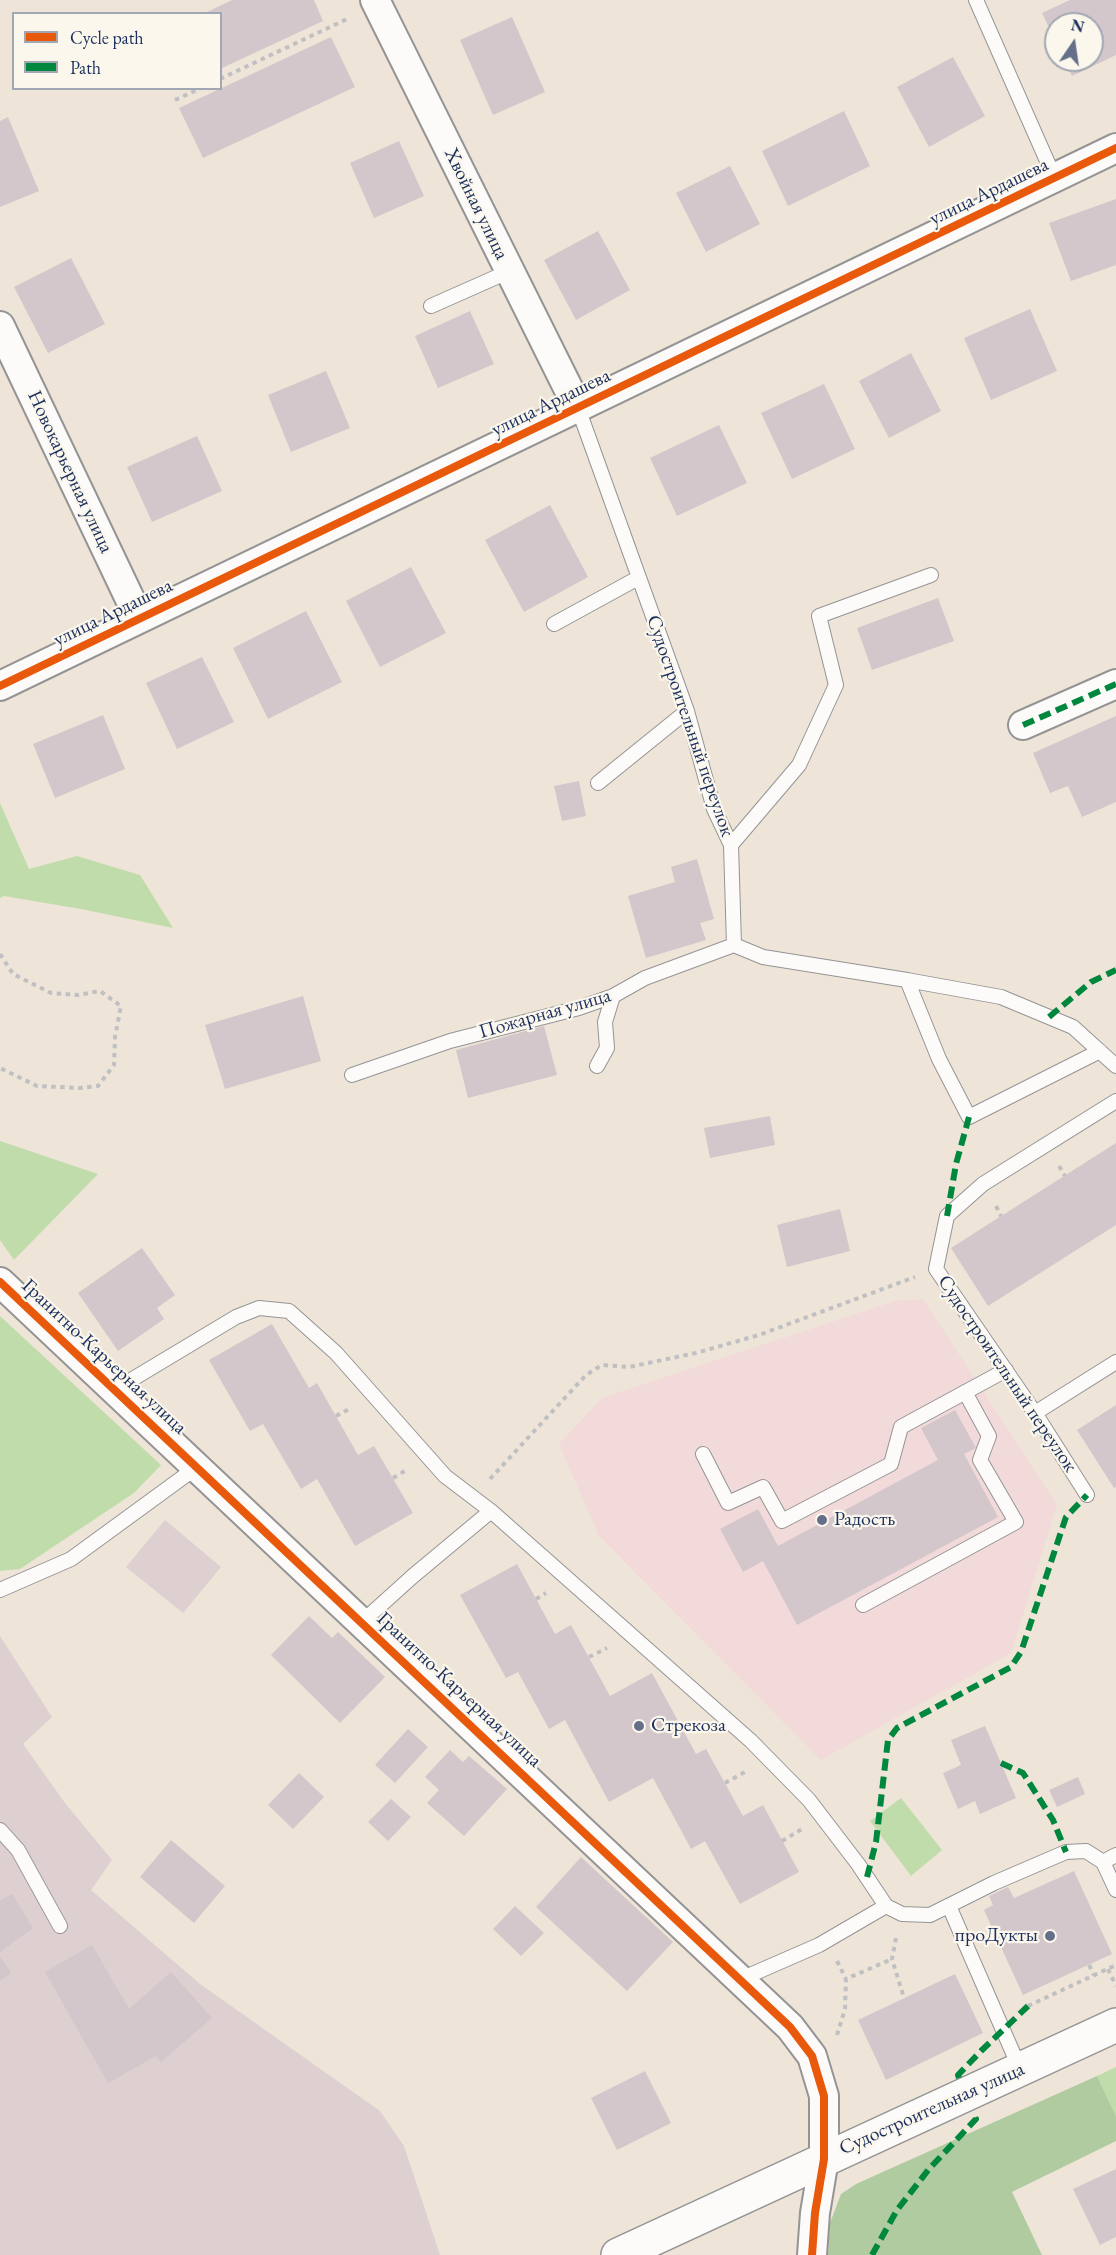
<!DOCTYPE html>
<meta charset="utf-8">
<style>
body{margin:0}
#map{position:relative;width:1116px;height:2255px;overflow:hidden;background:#eee5d8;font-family:"EB Garamond",serif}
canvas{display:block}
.legend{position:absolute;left:12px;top:12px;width:210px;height:78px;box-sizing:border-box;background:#fbf7ec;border:2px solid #a1a7b3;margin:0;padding:8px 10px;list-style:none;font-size:18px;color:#1b2f5e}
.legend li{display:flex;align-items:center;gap:12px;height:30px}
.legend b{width:30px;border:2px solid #a1a7b3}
.north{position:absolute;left:1044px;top:12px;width:60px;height:60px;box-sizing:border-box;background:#fbf7ec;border:2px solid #a1a7b3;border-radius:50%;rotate:13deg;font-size:16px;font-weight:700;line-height:24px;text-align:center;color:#1b2f5e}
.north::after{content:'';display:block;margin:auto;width:21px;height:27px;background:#656f89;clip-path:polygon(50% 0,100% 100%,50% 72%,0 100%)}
</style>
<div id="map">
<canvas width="1116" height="2255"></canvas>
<ul class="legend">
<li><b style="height:8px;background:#e8590c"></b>Cycle path</li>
<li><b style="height:8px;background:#00873e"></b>Path</li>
</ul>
<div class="north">N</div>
</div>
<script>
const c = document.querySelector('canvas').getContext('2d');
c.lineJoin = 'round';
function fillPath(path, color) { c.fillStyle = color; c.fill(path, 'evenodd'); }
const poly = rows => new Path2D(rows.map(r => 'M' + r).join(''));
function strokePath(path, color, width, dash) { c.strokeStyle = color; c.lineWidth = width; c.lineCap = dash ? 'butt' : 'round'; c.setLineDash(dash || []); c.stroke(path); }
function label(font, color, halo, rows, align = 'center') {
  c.font = font + ' "EB Garamond",serif'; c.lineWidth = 4.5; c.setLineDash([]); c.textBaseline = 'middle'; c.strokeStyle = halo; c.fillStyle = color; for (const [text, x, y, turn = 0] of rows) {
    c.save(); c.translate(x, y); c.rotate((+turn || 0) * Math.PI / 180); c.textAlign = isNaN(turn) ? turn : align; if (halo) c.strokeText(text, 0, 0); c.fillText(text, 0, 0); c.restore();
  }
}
const built = poly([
 [923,1299,1057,1505,1011,1653,821,1760,599,1536,559,1444,602,1398,895,1301]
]);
const industrial = poly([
 [165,1520,221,1567,183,1613,126,1567],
 [0,1636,52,1717,23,1744,65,1803,112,1860,91,1890,200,1984,380,2111,404,2146,440,2255,0,2255]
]);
const green = poly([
 [0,803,29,869,77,856,140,875,173,928,81,909,4,896,0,898],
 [0,1141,98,1174,14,1260,0,1240],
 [0,1316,161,1465,134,1493,20,1569,0,1571],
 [901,1798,942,1850,911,1876,870,1821],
 [1116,2067,1116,2116,1097,2076]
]);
const forest = poly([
 [1097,2076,1116,2116,1116,2141,1012,2192,1042,2255,828,2255,830,2223,841,2194,856,2184]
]);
const building = poly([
 [232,0,314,0,323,21,220,69,220,14,203,14],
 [1070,0,1116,0,1116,55,1072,76,1064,60,1092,60,1092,24,1056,24,1056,42,1042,13],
 [512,17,545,92,493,115,460,40],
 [331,37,355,87,203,158,179,108],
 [953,57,985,116,929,147,897,87],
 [844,111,870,166,788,206,762,151],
 [8,117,39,191,0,207,0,121],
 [399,141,424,196,374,218,350,163],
 [730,166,760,224,706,252,676,193],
 [1116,199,1116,265,1071,281,1049,223],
 [598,231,630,290,576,320,544,260],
 [71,258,105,324,48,353,14,287],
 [1030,309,1057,371,991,400,964,338],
 [470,311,494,364,438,388,415,336],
 [911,353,941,411,889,438,859,381],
 [326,371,350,428,291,452,268,395],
 [824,384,855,449,792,479,761,413],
 [719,425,747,483,677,516,650,458],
 [197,436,222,491,152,522,127,467],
 [550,505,588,577,524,612,485,540],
 [411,567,446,633,380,667,346,601],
 [938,598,954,641,872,670,857,628],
 [306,611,342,682,268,719,233,648],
 [202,657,234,722,177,749,146,683],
 [103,715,125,769,55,798,33,744],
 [1116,716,1116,802,1082,817,1068,786,1050,793,1033,753],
 [579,781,586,816,562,821,554,786],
 [697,859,714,919,700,923,706,940,646,958,628,896,675,882,671,867],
 [303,996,321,1061,225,1089,205,1025],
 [544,1026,557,1075,468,1098,456,1050],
 [770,1116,775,1145,710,1158,704,1128],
 [1116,1143,1116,1225,988,1306,951,1248],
 [840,1209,850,1251,787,1267,777,1225],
 [142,1248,175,1295,157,1308,164,1319,118,1351,78,1293],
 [272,1324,309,1388,317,1383,358,1455,374,1446,413,1513,355,1546,317,1479,301,1489,263,1424,250,1431,209,1360],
 [1116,1405,1116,1487,1114,1488,1077,1430],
 [955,1410,976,1448,964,1454,998,1517,797,1625,763,1561,743,1572,720,1529,758,1509,778,1546,938,1460,921,1428],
 [517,1564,555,1634,571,1625,610,1696,652,1673,696,1754,706,1749,743,1816,763,1805,799,1872,740,1904,705,1841,691,1849,653,1778,609,1802,565,1720,549,1729,518,1672,506,1678,460,1595],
 [309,1616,332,1638,338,1632,385,1677,340,1723,271,1655],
 [985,1726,1016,1798,980,1814,975,1801,958,1809,943,1773,961,1765,951,1740],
 [408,1729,428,1747,395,1783,375,1765],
 [450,1750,463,1762,469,1756,507,1789,464,1836,427,1803,439,1790,425,1777],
 [299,1773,324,1797,293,1829,268,1805],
 [1078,1777,1085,1794,1057,1807,1049,1790],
 [391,1799,411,1817,388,1841,368,1822],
 [171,1840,225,1886,194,1923,140,1877],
 [581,1857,673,1942,627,1991,536,1907],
 [1074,1871,1112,1954,1023,1995,984,1910,993,1905,989,1896,1008,1887,1014,1898],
 [12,1894,33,1928,0,1952,0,1900],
 [515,1906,544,1933,521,1956,493,1929],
 [92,1945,129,2009,171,1972,212,2018,161,2062,156,2056,108,2083,45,1972],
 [0,1956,11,1973,0,1981],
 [955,1974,983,2033,886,2080,858,2020],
 [645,2071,671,2123,617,2150,591,2098],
 [1116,2169,1116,2237,1100,2245,1073,2189]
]);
const path = poly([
 [220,79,347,19],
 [175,100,201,88],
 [0,954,13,974,51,993,78,995,100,991,121,1006,115,1037,114,1065,98,1086,80,1088,37,1086,0,1068],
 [1059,1166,1065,1176],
 [996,1206,1001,1216],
 [336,1416,351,1408],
 [393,1478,408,1469],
 [490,1479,586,1375,602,1365,629,1367,696,1353,759,1335,915,1277],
 [536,1599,546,1593],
 [589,1657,607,1648],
 [725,1783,745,1772],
 [782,1841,802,1829],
 [896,1938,892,1959,904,1998],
 [837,1961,846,1979],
 [1089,1965,1094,1975],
 [1108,1969,1116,1986],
 [1028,2006,1116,1965],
 [837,2035,845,2009,846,1979,892,1959]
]);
const service = poly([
 [976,0,1055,179],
 [431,306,510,271],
 [578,408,687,711,714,809,731,845,734,945],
 [554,624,638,578],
 [598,783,687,711],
 [731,845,799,765,836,685,819,616,931,575],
 [734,945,763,957,907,980,939,1059,969,1117,1100,1051],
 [907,980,1001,997,1073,1027,1116,1066],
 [597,1066,607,1048,605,1022,613,996],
 [352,1075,450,1041,579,1008,613,996,645,978,734,945],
 [116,1389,236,1317,259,1308,289,1311,336,1353,445,1476,491,1511,751,1741,809,1800,858,1864,886,1906,902,1914,930,1915,994,1883,1066,1852,1086,1851,1103,1862],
 [1035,1413,1116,1362],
 [703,1454,728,1503,763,1487,782,1521,891,1464,901,1427,1006,1370],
 [1087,1495,1035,1413,936,1269,947,1216,983,1184,1116,1101],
 [0,1590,71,1559,197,1467],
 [863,1605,1016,1522,980,1460,989,1436,965,1392],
 [362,1622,413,1576,491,1511],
 [0,1830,18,1850,60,1926],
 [1116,1855,1103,1862,1116,1890],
 [949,1906,1020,2069],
 [741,1979,819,1945,886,1906]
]);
const minor = poly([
 [375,0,578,408],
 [0,326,139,618],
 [0,686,1116,148],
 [1023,725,1116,684],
 [0,1282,790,2027,812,2056,824,2096,824,2159,815,2213,812,2255]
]);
const tertiary = poly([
 [618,2255,1116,2025]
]);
const quiet = poly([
 [1023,725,1116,684],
 [1049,1017,1091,982,1116,970],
 [947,1216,956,1164,969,1117],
 [1001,1763,1023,1773,1053,1820,1066,1852],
 [867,1877,876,1842,888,1740,897,1728,1011,1667,1021,1652,1066,1517,1087,1495],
 [959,2078,958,2075,981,2051,1028,2006],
 [872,2255,897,2210,929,2169,976,2119,974,2114]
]);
const cycleway = poly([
 [0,686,1116,148],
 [0,1282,790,2027,812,2056,824,2096,824,2159,815,2213,812,2255]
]);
const markers = [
 [822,1520,6,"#656f89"],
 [639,1726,6,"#656f89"],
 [1050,1936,6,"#656f89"]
];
const streetNames = [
 ["улица Ардашева",989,192,-26],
 ["Хвойная улица",476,204,64],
 ["улица Ардашева",551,403,-26],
 ["Новокарьерная улица",70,472,65],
 ["улица Ардашева",113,613,-26],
 ["Судостроительный переулок",690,726,71],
 ["Пожарная улица",545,1014,-16],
 ["Гранитно-Карьерная улица",104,1357,43],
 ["Судостроительный переулок",1007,1374,56],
 ["Гранитно-Карьерная улица",459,1690,43],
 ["Судостроительная улица",932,2109,-24]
];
const poiNames = [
 ["Радость",834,1520],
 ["Стрекоза",651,1726],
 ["проДукты",1038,1936,"right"]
];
fillPath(built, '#f2d9da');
fillPath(industrial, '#decfd1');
fillPath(green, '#c1dcab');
fillPath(forest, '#b0cba0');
fillPath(building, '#d3c7cb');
strokePath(service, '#959495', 16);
strokePath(minor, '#959495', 32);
strokePath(tertiary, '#959495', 36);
strokePath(path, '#c0c0c3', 4, [4.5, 4.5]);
strokePath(service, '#fcfbf9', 14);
strokePath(minor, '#fcfbf9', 28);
strokePath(tertiary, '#fcfbf9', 33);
strokePath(quiet, '#00873e', 6, [12, 6]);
strokePath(cycleway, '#e8590c', 8);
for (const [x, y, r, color] of markers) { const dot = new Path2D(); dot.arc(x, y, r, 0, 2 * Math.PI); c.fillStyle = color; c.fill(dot); strokePath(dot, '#fbf7ec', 2); }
label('20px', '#1b2f5e', '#fbf7ec', streetNames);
label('20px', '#1b2f5e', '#fbf7ec', poiNames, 'left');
</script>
